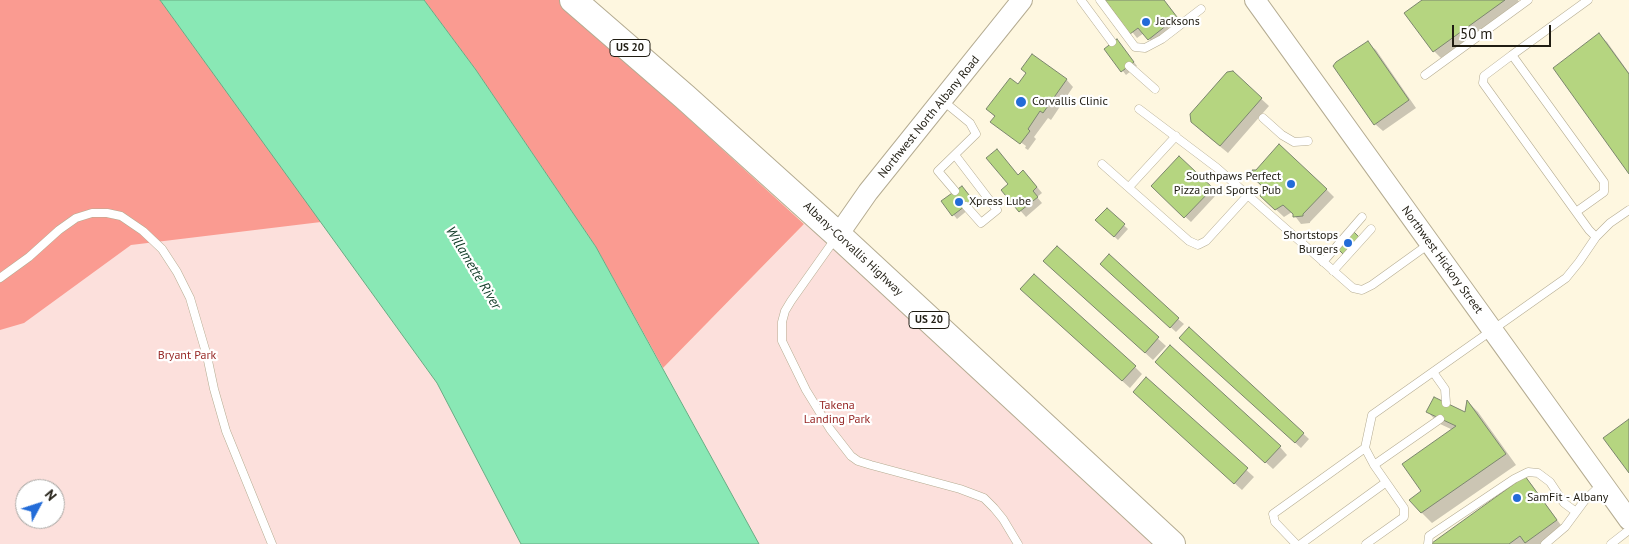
<!DOCTYPE html>
<style>
body{margin:0}
#map{position:relative;width:1629px;height:544px;overflow:hidden;background:#fef7e0;font-family:"PT Sans",sans-serif}
canvas{display:block}
.north{position:absolute;left:15px;top:479px;width:50px;height:50px;box-sizing:border-box;background:#fff;border:1px solid #a6a5a1;border-radius:50%;rotate:50deg;font-size:14px;font-weight:700;line-height:20px;text-align:center;color:#201d13}
.north::after{content:'';display:block;margin:auto;width:18px;height:22px;background:#236cd8;clip-path:polygon(50% 0,100% 100%,50% 72%,0 100%)}
.scale{position:absolute;left:1452px;top:25px;width:99px;height:22px;box-sizing:border-box;border:2px solid #201d13;border-top:0;padding-left:6px;font-size:15px;line-height:18px;white-space:nowrap;color:#201d13;-webkit-text-stroke:4px #fff;paint-order:stroke}
</style>
<div id="map">
<canvas width="1629" height="544"></canvas>
<div class="north">N</div>
<div class="scale">50 m</div>
</div>
<script>
const c = document.querySelector('canvas').getContext('2d');
c.lineJoin = 'round';
function fillPath(path, color) { c.fillStyle = color; c.fill(path, 'evenodd'); }
const poly = rows => new Path2D(rows.map(r => 'M' + r).join(''));
function strokePath(path, color, width, dash) { c.strokeStyle = color; c.lineWidth = width; c.lineCap = dash ? 'butt' : 'round'; c.setLineDash(dash || []); c.stroke(path); }
function label(font, color, halo, rows, align = 'center') {
  c.font = font + ' "PT Sans",sans-serif'; c.lineWidth = 4.5; c.setLineDash([]); c.textBaseline = 'middle'; c.strokeStyle = halo; c.fillStyle = color; for (const [text, x, y, turn = 0] of rows) {
    c.save(); c.translate(x, y); c.rotate((+turn || 0) * Math.PI / 180); c.textAlign = isNaN(turn) ? turn : align; if (halo) c.strokeText(text, 0, 0); c.fillText(text, 0, 0); c.restore();
  }
}
const green = poly([
 [0,0,160,0,437,383,521,544,0,544],
 [25,489,55,489,55,519,25,519],
 [814,214,1172,544,759,544,663,368]
]);
const forest = poly([
 [0,0,160,0,321,222,131,245,24,323,0,330],
 [424,0,559,0,804,224,663,368,596,247,476,70]
]);
const water = poly([
 [160,0,424,0,476,70,596,247,759,544,521,544,437,383,160,0]
]);
const shadow = poly([
 [1107,0,1163,0,1181,23,1154,44,1144,33,1137,38],
 [1424,0,1518,0,1519,2,1441,58,1434,51],
 [1599,35,1607,42,1629,73,1629,172],
 [1368,43,1376,50,1416,108,1383,131,1375,124],
 [1120,44,1137,66,1126,75,1106,49],
 [1022,69,1066,79,1073,87,1051,120,1048,118,1034,137,1036,139,1028,150,1025,148,1026,146,998,126,998,128,992,122,995,117,987,109,1019,86,1027,74],
 [1233,73,1269,106,1228,153,1200,130],
 [1179,158,1217,194,1191,222,1152,186],
 [1029,177,1042,193,1037,197,1042,203,1026,217,1002,190],
 [1253,179,1326,189,1334,197,1310,222,1310,223,1301,224,1292,212,1284,217,1269,203,1266,188,1261,186],
 [965,191,975,204,957,219,943,202],
 [1107,210,1128,229,1118,240,1097,220],
 [1057,247,1166,346,1153,360,1052,269],
 [1107,269,1178,319,1184,324,1176,332],
 [1029,297,1135,367,1142,374,1130,388],
 [1189,329,1309,439,1301,448,1186,343],
 [1164,369,1280,447,1287,455,1273,469],
 [1147,379,1254,477,1242,490,1142,400],
 [1468,402,1478,412,1516,465,1432,523,1421,512,1453,430,1438,423,1428,412,1466,414],
 [1525,478,1532,485,1563,528,1541,544,1434,544]
]);
const building = poly([
 [1105,0,1164,0,1177,17,1148,40,1138,28,1130,34,1105,0],
 [1422,0,1505,0,1433,52,1404,13,1422,0],
 [1599,33,1629,74,1629,174,1553,68,1599,33],
 [1117,39,1134,62,1121,72,1104,49,1117,39],
 [1368,41,1409,100,1374,125,1333,66,1336,62,1368,41],
 [1032,54,1067,79,1043,113,1040,111,1028,129,1030,131,1020,144,990,122,995,116,986,109,1010,78,1018,84,1026,73,1021,69,1032,54],
 [1233,71,1262,98,1220,146,1191,122,1190,114,1227,72,1233,71],
 [1279,144,1327,189,1303,214,1303,216,1293,217,1293,214,1283,205,1275,210,1260,196,1264,188,1255,179,1252,179,1252,170,1256,170,1279,144],
 [997,149,1018,175,1023,170,1037,187,1033,191,1038,197,1019,212,1001,190,1008,184,986,158,997,149],
 [1179,156,1213,188,1184,218,1151,186,1179,156],
 [962,186,973,200,952,216,941,201,962,186],
 [1107,208,1125,224,1114,237,1095,220,1107,208],
 [1353,231,1359,237,1343,254,1338,249,1353,231],
 [1057,246,1159,337,1145,353,1043,261,1057,246],
 [1109,254,1179,318,1170,328,1100,264,1109,254],
 [1034,274,1136,366,1122,381,1020,289,1034,274],
 [1189,327,1304,433,1295,443,1179,338,1189,327],
 [1170,345,1281,446,1265,463,1155,362,1170,345],
 [1146,377,1248,468,1234,484,1133,392,1146,377],
 [1434,397,1465,412,1467,400,1506,454,1421,513,1409,500,1421,491,1402,464,1456,426,1426,412,1434,397],
 [1629,419,1629,473,1603,438,1629,419],
 [1525,476,1557,520,1525,543,1520,536,1509,544,1433,544,1432,543,1525,476]
]);
const lane = poly([
 [1081,0,1112,42],
 [1100,0,1135,47,1145,48,1162,39,1201,9],
 [1588,0,1512,55,1604,182,1604,192,1576,212,1589,230,1596,237],
 [1512,55,1484,76,1483,83,1576,212],
 [1129,66,1155,89],
 [1425,75,1528,0],
 [942,100,970,123,976,134,938,171,955,191],
 [1139,109,1217,168,1353,288,1362,290,1372,285,1429,244],
 [1263,118,1282,135,1294,142,1308,141],
 [955,155,997,210,981,223,966,206],
 [1102,164,1189,241,1198,245,1206,241,1248,195],
 [1129,187,1176,136],
 [835,239,791,301,785,311,782,322,782,341,806,390,830,429,851,456,858,461,871,465,960,489,984,498,994,508,1003,519,1018,544],
 [1323,262,1362,217],
 [1333,271,1371,229],
 [0,278,29,257,59,230,76,218,92,213,107,213,121,216,143,231,162,249,177,272,190,298,207,356,214,389,226,431,272,544],
 [1433,372,1445,389,1446,403],
 [1365,448,1374,465],
 [1296,544,1275,522,1273,514,1365,448,1372,415,1566,278,1579,262,1596,237,1610,223,1629,210],
 [1301,544,1385,483],
 [1366,544,1404,517,1404,508,1374,465,1440,419],
 [1428,544,1429,536,1514,479,1528,472,1538,473,1550,482,1564,503,1576,512],
 [1545,544,1565,527,1585,500,1601,485],
 [1611,544,1629,530]
]);
const secondary = poly([
 [1255,0,1629,520],
 [838,235,868,192,1022,0]
]);
const highway = poly([
 [573,0,685,97,838,235,1172,544]
]);
const markers = [
 [1146,22,5,"#236cd8"],
 [1021,102,6,"#236cd8"],
 [1291,184,5,"#236cd8"],
 [959,202,5,"#236cd8"],
 [1348,243,5,"#236cd8"],
 [1517,498,5,"#236cd8"]
];
const shields = [
 [630,48,40],
 [929,320,40]
];
const shieldNames = [
 ["US 20",630,48],
 ["US 20",929,320]
];
const poiNames = [
 ["Jacksons",1156,22],
 ["Corvallis Clinic",1032,102],
 ["Southpaws Perfect",1281,177,"right"],
 ["Pizza and Sports Pub",1281,191,"right"],
 ["Xpress Lube",969,202],
 ["Shortstops",1338,236,"right"],
 ["Burgers",1338,250,"right"],
 ["SamFit - Albany",1527,498]
];
const streetNames = [
 ["Northwest North Albany Road",929,117,-51],
 ["Albany-Corvallis Highway",853,249,43],
 ["Northwest Hickory Street",1442,260,54]
];
const parkNames = [
 ["Bryant Park",187,356],
 ["Takena",837,406],
 ["Landing Park",837,420]
];
const waterNames = [
 ["Willamette River",473,268,59]
];
fillPath(green, '#fce0dc');
fillPath(forest, '#fa9b91');
fillPath(water, '#89e8b5');
strokePath(water, '#6aab84', 1);
fillPath(shadow, '#0003');
fillPath(building, '#b5d580');
strokePath(building, '#7c866e', 1);
strokePath(lane, '#b5ac92', 9);
strokePath(secondary, '#b5ac92', 22);
strokePath(highway, '#b5ac92', 28);
strokePath(lane, '#fff', 8);
strokePath(secondary, '#fff', 20);
strokePath(highway, '#fff', 26);
for (const [x, y, r, color] of markers) { const dot = new Path2D(); dot.arc(x, y, r, 0, 2 * Math.PI); c.fillStyle = color; c.fill(dot); strokePath(dot, '#fff', 2); }
for (const [x, y, w] of shields) { const box = new Path2D(); box.roundRect(x - w / 2, y - 8.5, w, 17, 4); c.fillStyle = '#fff'; c.fill(box); strokePath(box, '#201d13', 1); }
label('bold 11px', '#201d13', null, shieldNames);
label('12px', '#201d13', '#fff', poiNames, 'left');
label('12px', '#201d13', '#fff', streetNames);
label('12px', '#982a28', '#fff', parkNames);
label('italic 14px', '#103a26', '#fff', waterNames);
</script>
